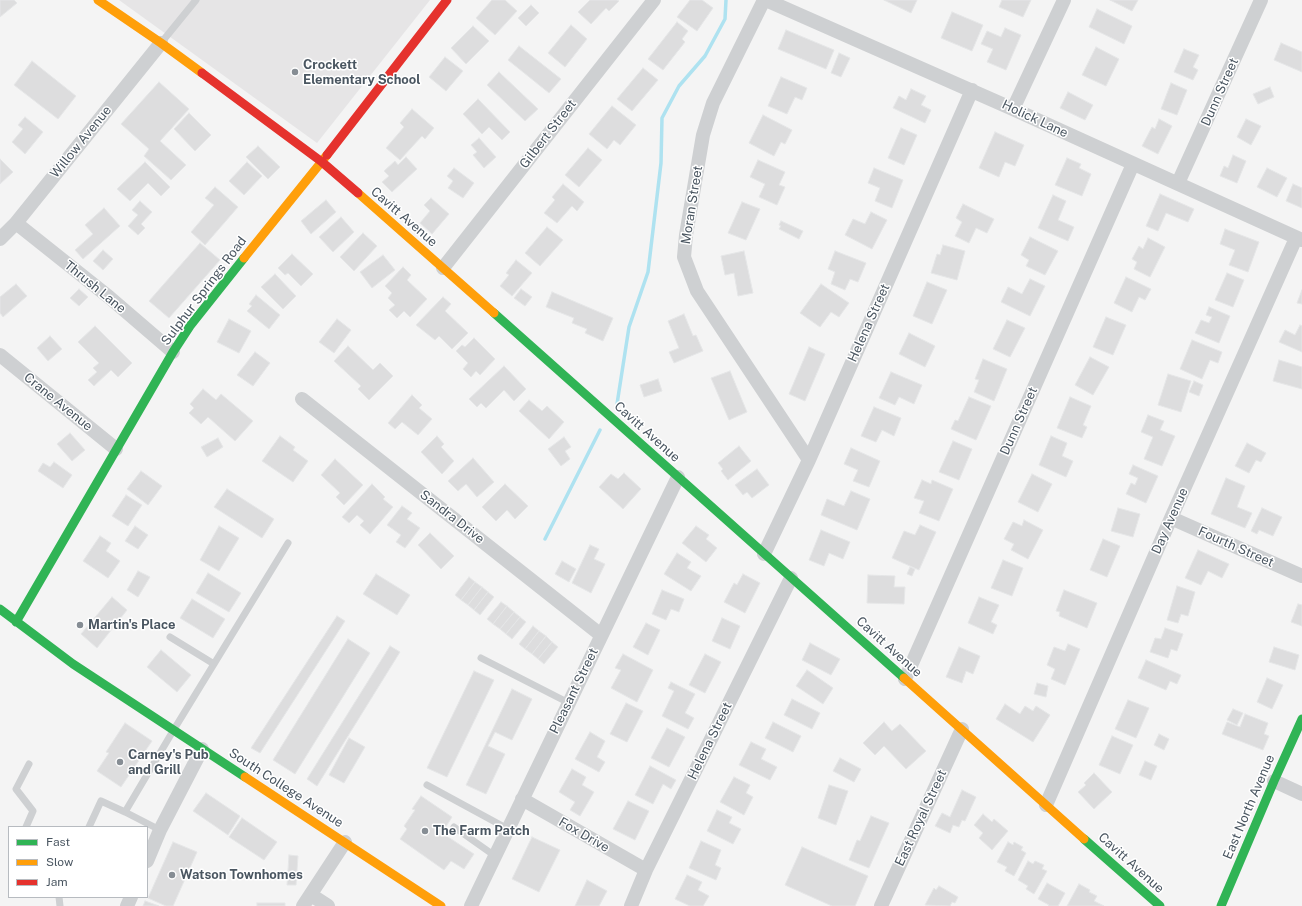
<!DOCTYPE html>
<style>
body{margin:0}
#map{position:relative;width:1302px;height:906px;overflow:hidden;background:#f4f4f4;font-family:"Public Sans",sans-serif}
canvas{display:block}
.legend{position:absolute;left:8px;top:826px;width:140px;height:72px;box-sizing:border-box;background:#fff;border:1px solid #b7bbc0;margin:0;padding:5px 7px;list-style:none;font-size:12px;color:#4a5661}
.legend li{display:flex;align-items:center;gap:8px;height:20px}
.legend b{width:20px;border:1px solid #b7bbc0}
</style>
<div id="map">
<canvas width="1302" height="906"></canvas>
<ul class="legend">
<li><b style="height:5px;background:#30b455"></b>Fast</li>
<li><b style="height:5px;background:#ff9f0a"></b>Slow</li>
<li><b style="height:5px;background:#e5322d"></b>Jam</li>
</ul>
</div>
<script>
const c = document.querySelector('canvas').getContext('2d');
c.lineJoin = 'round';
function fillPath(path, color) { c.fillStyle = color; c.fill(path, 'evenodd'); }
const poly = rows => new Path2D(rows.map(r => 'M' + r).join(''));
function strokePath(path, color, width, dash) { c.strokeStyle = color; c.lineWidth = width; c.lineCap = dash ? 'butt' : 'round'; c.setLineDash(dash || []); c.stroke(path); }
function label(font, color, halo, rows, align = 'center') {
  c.font = font + ' "Public Sans",sans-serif'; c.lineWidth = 3; c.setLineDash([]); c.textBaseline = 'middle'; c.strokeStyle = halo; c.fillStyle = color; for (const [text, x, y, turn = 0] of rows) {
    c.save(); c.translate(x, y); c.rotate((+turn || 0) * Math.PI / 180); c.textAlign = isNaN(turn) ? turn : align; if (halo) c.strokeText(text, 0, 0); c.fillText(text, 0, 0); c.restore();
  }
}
const education = poly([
 [119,0,430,0,317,143]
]);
const stream = poly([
 [617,404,629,327,648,272,661,163,662,118,679,86,705,56,725,19,726,0],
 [545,539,600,430]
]);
const building = poly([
 [0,0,14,0,17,3,0,17,0,0],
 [492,0,505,0,517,11,495,35,476,18,492,0],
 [590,0,617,0,619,1,609,11,606,8,591,24,578,12,590,0],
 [690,0,702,0,713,8,697,31,677,17,690,0],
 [884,0,917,0,911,13,884,0],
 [1002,0,1031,0,1023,17,999,7,1002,0],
 [1110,0,1138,0,1132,11,1110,0],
 [531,5,539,13,526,26,518,18,531,5],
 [1097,9,1132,26,1124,44,1089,27,1097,9],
 [952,12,983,25,972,51,941,38,952,12],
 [677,22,688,31,682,39,685,42,663,70,648,59,677,22],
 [571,25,587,39,565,67,548,53,571,25],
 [473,26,489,41,466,64,451,48,473,26],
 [1005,28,1021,35,1006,70,987,62,993,49,981,44,987,31,1001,37,1005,28],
 [786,30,834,50,826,69,778,49,786,30],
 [1281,43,1302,52,1302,72,1274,60,1281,43],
 [519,46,561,79,549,93,508,60,519,46],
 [1096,47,1119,59,1106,86,1082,75,1096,47],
 [1184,49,1199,55,1193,67,1198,70,1193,80,1174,72,1184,49],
 [839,53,850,58,841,77,831,73,839,53],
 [445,57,463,71,446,91,429,77,445,57],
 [32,61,76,96,58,119,14,85,32,61],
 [643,68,658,80,632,111,617,99,643,68],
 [499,72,538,109,525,121,487,85,499,72],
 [781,77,807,88,802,100,795,97,787,114,768,106,781,77],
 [159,82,189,109,160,141,186,165,171,180,144,156,149,149,121,124,159,82],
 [1171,83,1187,90,1177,115,1161,109,1171,83],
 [1270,87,1274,97,1258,104,1253,94,1270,87],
 [911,89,926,96,921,105,931,110,925,123,893,108,899,96,906,100,911,89],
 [1068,92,1093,105,1085,120,1060,108,1068,92],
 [478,99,510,132,502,140,489,127,482,134,463,114,478,99],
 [612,106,636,125,620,145,614,140,607,149,589,134,612,106],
 [412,109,434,128,425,139,422,136,400,160,386,148,404,127,400,123,412,109],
 [189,113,211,135,195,151,174,129,189,113],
 [763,115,792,130,785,144,781,142,774,156,749,143,763,115],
 [25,117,43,132,25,154,12,142,23,129,18,125,25,117],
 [1159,119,1172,126,1158,154,1142,146,1152,127,1155,129,1159,119],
 [1246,119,1261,126,1251,145,1237,137,1246,119],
 [901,128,917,135,904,165,888,158,901,128],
 [995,132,1024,145,1015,166,1005,162,999,177,979,168,995,132],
 [479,138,496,157,484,168,473,155,477,152,471,145,479,138],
 [258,146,280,167,268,179,246,157,258,146],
 [588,148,602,160,579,187,565,175,588,148],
 [1233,155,1246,161,1237,183,1220,176,1224,166,1228,168,1233,155],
 [406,157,417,169,392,192,382,182,389,176,384,171,395,161,398,165,406,157],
 [1067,158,1081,164,1079,168,1091,174,1082,196,1055,185,1067,158],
 [0,159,13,172,0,184,0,159],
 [758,160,785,172,779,185,785,187,777,205,759,197,765,184,750,177,758,160],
 [145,162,170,187,161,196,148,183,130,201,117,189,145,162],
 [247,162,262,176,244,195,229,181,247,162],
 [454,168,474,183,463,198,448,188,453,181,447,176,454,168],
 [874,168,903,180,892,208,875,201,880,188,868,183,874,168],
 [1267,168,1287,178,1277,197,1257,187,1267,168],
 [563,184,584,202,577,211,572,206,557,223,544,213,555,200,552,197,563,184],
 [1293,184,1302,188,1302,208,1286,201,1293,184],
 [215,187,238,207,205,245,191,232,214,205,205,198,215,187],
 [1160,194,1194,209,1188,222,1166,213,1158,231,1146,226,1160,194],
 [1053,195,1066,201,1058,220,1074,227,1068,241,1038,228,1053,195],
 [431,198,449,214,432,234,420,223,430,211,424,205,431,198],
 [326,200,336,212,311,234,301,221,326,200],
 [140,201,152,212,141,224,145,228,138,235,128,226,138,215,132,210,140,201],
 [742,202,760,209,746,240,728,233,742,202],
 [963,204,994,219,987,233,976,228,969,243,955,236,962,222,956,218,963,204],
 [104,208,120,226,83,259,75,250,93,234,85,225,104,208],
 [871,212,887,220,872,249,845,235,853,219,865,224,871,212],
 [341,217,354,232,333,252,319,237,341,217],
 [781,221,803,231,799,239,779,229,781,226,779,225,781,221],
 [547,227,563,240,540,266,525,253,547,227],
 [1225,229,1259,242,1248,272,1229,265,1235,250,1220,244,1225,229],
 [363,233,377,246,354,271,340,257,363,233],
 [1030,237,1058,251,1045,275,1026,266,1029,260,1021,255,1030,237],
 [1148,238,1165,247,1150,277,1134,269,1137,262,1132,259,1139,246,1143,249,1148,238],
 [200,243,220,260,169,318,149,301,200,243],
 [943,245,965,251,957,280,931,273,937,254,940,255,943,245],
 [103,250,113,259,103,270,93,261,103,250],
 [744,251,753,293,738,296,734,273,725,275,721,256,744,251],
 [835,251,866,263,858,282,850,279,845,290,831,284,835,272,828,269,835,251],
 [292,254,313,274,301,286,288,273,285,275,278,268,292,254],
 [383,255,395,270,372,288,360,272,383,255],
 [516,260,532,273,512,296,500,286,509,275,506,273,516,260],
 [403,267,411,275,407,280,427,299,410,317,404,311,397,318,389,310,395,305,388,298,392,293,385,286,403,267],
 [1227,273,1244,280,1233,307,1215,300,1227,273],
 [275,274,296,296,283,309,261,287,275,274],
 [1126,277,1151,289,1145,300,1139,297,1132,312,1114,303,1126,277],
 [1030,279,1045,286,1030,316,1001,302,1008,287,1022,294,1030,279],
 [927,282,947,290,932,324,913,316,927,282],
 [16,284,27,296,3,317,0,313,0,297,16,284],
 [821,284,849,303,839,317,831,312,820,327,800,313,821,284],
 [79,289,88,297,79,306,70,298,79,289],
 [521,289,532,297,525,306,514,298,521,289],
 [1302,290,1302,304,1297,303,1302,290],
 [552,292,613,318,603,341,585,333,587,329,572,323,574,318,546,307,552,292],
 [256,295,280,315,269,329,247,311,252,306,249,304,256,295],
 [443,297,451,304,445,311,468,333,452,349,439,336,435,340,416,325,443,297],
 [1209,307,1230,316,1219,343,1195,333,1201,320,1209,323,1212,317,1206,315,1209,307],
 [684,314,693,336,696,335,703,351,674,363,669,352,679,348,668,321,684,314],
 [1106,317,1126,325,1113,355,1093,347,1106,317],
 [229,319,251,331,239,353,217,342,229,319],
 [337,319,351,330,334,353,319,342,337,319],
 [1007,320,1025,328,1010,357,993,349,1007,320],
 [1300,325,1302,326,1302,352,1279,342,1285,330,1295,335,1300,325],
 [95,326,132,363,118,377,111,370,94,386,88,380,97,372,93,368,99,363,78,342,95,326],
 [909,333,935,346,925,367,899,354,909,333],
 [50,336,62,349,48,361,37,348,50,336],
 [474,338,495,359,480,375,476,371,471,377,463,369,468,363,456,351,462,345,465,347,474,338],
 [1192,340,1222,352,1218,363,1210,360,1202,379,1180,369,1192,340],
 [348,346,373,370,380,363,393,376,369,400,358,389,361,386,334,361,348,346],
 [809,347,825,354,805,401,789,394,809,347],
 [255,352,270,363,253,386,237,375,255,352],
 [1090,357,1109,367,1093,395,1075,385,1090,357],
 [983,359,1007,369,994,401,974,392,979,380,975,379,983,359],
 [1279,360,1302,367,1302,389,1273,381,1279,360],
 [504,366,526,389,514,401,504,390,486,408,481,403,477,407,469,399,504,366],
 [730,371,747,412,729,420,711,378,730,371],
 [891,372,922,385,914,404,899,397,895,405,879,398,891,372],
 [1168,374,1191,381,1181,412,1158,405,1168,374],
 [658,379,662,391,644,397,640,385,658,379],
 [1194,381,1203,385,1199,396,1189,392,1194,381],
 [203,389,216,400,221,394,253,421,235,441,208,417,201,424,189,413,194,408,190,404,203,389],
 [412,395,422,405,419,408,432,419,418,435,402,422,395,429,388,423,412,395],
 [969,397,991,406,976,440,951,429,955,420,958,421,969,397],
 [1070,397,1091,406,1083,425,1087,427,1082,438,1057,428,1070,397],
 [529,400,542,411,547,406,564,422,549,439,519,411,529,400],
 [874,407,901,418,894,436,882,430,876,442,861,436,874,407],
 [1148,415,1164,421,1160,430,1175,436,1162,466,1144,459,1153,437,1141,432,1148,415],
 [70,433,85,450,72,461,57,444,70,433],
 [280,436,295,447,293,450,308,461,293,482,262,461,280,436],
 [437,436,444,444,441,447,454,461,442,474,421,452,437,436],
 [1051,436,1067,443,1062,456,1073,461,1066,477,1039,465,1051,436],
 [564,437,571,447,565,451,570,459,561,466,548,449,564,437],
 [218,438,223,447,207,457,201,447,218,438],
 [953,441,972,449,959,480,939,472,953,441],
 [1247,443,1266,453,1261,462,1256,460,1249,473,1235,466,1247,443],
 [739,446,751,461,728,480,721,471,723,469,718,463,739,446],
 [851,448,880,461,869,487,853,481,858,470,844,464,851,448],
 [473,458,494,482,477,497,466,484,458,491,448,481,473,458],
 [335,459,363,485,344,505,336,497,340,493,321,475,335,459],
 [54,462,72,475,63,488,38,471,43,463,50,467,54,462],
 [1133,465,1158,476,1146,503,1126,494,1131,483,1135,485,1138,478,1129,474,1133,465],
 [757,469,769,485,752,498,747,492,743,495,735,485,757,469],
 [141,471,162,486,148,505,127,489,141,471],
 [624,473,641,489,623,509,599,487,611,474,618,479,624,473],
 [1032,474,1052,484,1038,512,1018,502,1032,474],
 [1226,478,1245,486,1237,507,1252,513,1245,528,1211,514,1226,478],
 [922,480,931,484,932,480,953,489,939,521,919,513,924,501,914,498,922,480],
 [372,484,385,497,383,499,393,507,370,534,360,525,364,521,357,515,349,523,342,517,372,484],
 [505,484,528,506,515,519,507,510,496,521,482,507,505,484],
 [227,489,274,519,262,538,214,507,227,489],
 [851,491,870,499,857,530,821,515,827,499,844,506,851,491],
 [126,495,142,505,128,526,112,516,126,495],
 [402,506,412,513,407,519,420,528,405,548,396,542,401,535,387,525,402,506],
 [1118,508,1140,514,1133,537,1111,531,1118,508],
 [1262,508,1282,517,1273,536,1259,530,1257,534,1251,531,1262,508],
 [1024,520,1043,530,1028,559,1011,550,1014,544,1004,539,1013,522,1022,526,1024,520],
 [920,525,936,532,919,570,892,558,904,531,915,535,920,525],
 [135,526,148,535,138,549,125,541,135,526],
 [219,526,239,538,219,571,200,560,219,526],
 [696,526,709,535,706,539,717,548,706,562,682,543,696,526],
 [821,530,850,542,843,559,829,553,824,566,809,560,821,530],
 [430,533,454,556,441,569,418,545,430,533],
 [100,536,111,543,106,551,120,561,108,578,83,561,100,536],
 [1103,539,1120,546,1107,577,1090,570,1103,539],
 [590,545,599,549,594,559,605,564,591,593,572,583,590,545],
 [1198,550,1229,564,1222,578,1208,571,1201,585,1185,578,1198,550],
 [677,553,691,562,687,568,701,576,691,591,664,574,677,553],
 [1003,560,1023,568,1012,596,991,588,1003,560],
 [562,561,576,569,569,582,555,574,562,561],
 [910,567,915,569,912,576,907,574,910,567],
 [138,571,150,577,138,597,127,590,138,571],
 [208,573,241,593,229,612,196,593,208,573],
 [376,574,410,595,397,615,363,594,376,574],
 [743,574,760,583,745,613,724,602,734,583,737,585,743,574],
 [868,575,895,576,894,587,905,587,904,604,867,603,868,575],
 [469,577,475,582,461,600,455,595,469,577],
 [475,582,482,587,468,605,461,600,475,582],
 [1177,586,1195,592,1188,616,1181,614,1178,623,1167,620,1177,586],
 [482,587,488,592,474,610,468,605,482,587],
 [662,590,684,599,679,612,671,609,666,620,652,614,662,590],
 [1064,590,1097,603,1087,628,1059,616,1060,612,1056,611,1064,590],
 [488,592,494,597,480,615,474,610,488,592],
 [112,597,127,610,97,648,81,634,112,597],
 [979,597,999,605,991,622,997,625,993,634,968,623,979,597],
 [192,599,225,619,213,638,180,618,192,599],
 [501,602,507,606,493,624,487,619,501,602],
 [1298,604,1302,605,1302,626,1291,622,1298,604],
 [507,606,514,612,500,629,493,624,507,606],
 [514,612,520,617,506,634,500,629,514,612],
 [337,616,345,621,260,753,251,748,337,616],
 [520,617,526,622,512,639,506,634,520,617],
 [722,618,740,626,730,649,712,641,722,618],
 [646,623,660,630,648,655,633,647,646,623],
 [533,626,539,631,525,649,519,644,533,626],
 [1165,628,1183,634,1177,651,1171,649,1168,658,1150,652,1155,638,1161,639,1165,628],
 [539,631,546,636,532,654,525,649,539,631],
 [546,636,552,642,538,659,532,654,546,636],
 [348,639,370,653,295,774,273,760,348,639],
 [552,642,558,647,544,664,538,659,552,642],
 [810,643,840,659,831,675,802,660,810,643],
 [1068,644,1080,649,1065,685,1051,679,1055,669,1047,665,1054,647,1065,651,1068,644],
 [390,646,400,652,317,786,307,779,390,646],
 [959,647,980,656,973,674,966,671,962,683,946,677,959,647],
 [1274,647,1299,655,1295,670,1269,662,1274,647],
 [161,650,191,675,177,692,147,667,161,650],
 [623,654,653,670,637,702,611,688,621,670,615,668,623,654],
 [705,654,721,662,705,693,689,685,705,654],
 [1146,660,1181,675,1177,684,1170,681,1166,690,1138,678,1146,660],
 [807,670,833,688,823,704,796,686,807,670],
 [474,671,494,680,447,777,427,768,474,671],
 [1267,678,1283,685,1272,709,1257,702,1267,678],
 [671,682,695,694,685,713,694,718,688,729,662,716,674,691,668,688,671,682],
 [1037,683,1048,686,1046,697,1034,694,1037,683],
 [512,689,532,699,512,740,495,732,488,746,505,754,486,794,466,785,512,689],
 [792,699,820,713,812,729,784,715,792,699],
 [1128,700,1149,708,1136,738,1115,729,1128,700],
 [626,703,643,711,627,742,610,734,626,703],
 [1005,704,1020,714,1025,706,1033,711,1036,706,1050,715,1033,742,996,719,1005,704],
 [1233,709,1243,713,1237,725,1227,720,1233,709],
 [1245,714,1268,723,1264,734,1269,736,1263,750,1222,734,1227,722,1240,727,1245,714],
 [773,722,801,736,793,752,765,738,773,722],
 [884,722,892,731,900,724,926,751,906,769,884,746,875,755,863,743,884,722],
 [125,723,152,741,121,787,97,771,109,753,106,752,125,723],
 [667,728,685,737,669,767,651,758,667,728],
 [590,732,605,741,597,757,605,762,599,772,575,759,590,732],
 [1159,734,1169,739,1164,750,1154,745,1159,734],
 [1112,736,1133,745,1120,774,1099,765,1112,736],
 [349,738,365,747,344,783,329,775,349,738],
 [751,742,766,749,761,759,777,767,770,780,739,765,751,742],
 [840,758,861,769,854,782,833,771,840,758],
 [1145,761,1157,766,1151,780,1139,775,1145,761],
 [650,766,676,780,671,789,663,784,653,804,635,795,650,766],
 [572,769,586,777,582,785,594,792,580,816,570,810,575,802,559,792,572,769],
 [1094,773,1112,792,1094,809,1078,792,1086,785,1084,783,1094,773],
 [734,777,750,785,746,793,753,797,744,815,720,802,734,777],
 [829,785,848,791,836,825,818,818,829,785],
 [962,790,976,797,965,821,962,820,959,827,953,825,950,833,935,826,942,813,950,817,962,790],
 [206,793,240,816,228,835,193,811,206,793],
 [421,796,452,817,442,833,474,854,464,869,451,861,444,870,400,839,407,829,404,826,415,810,412,809,421,796],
 [628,801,649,811,635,840,613,829,628,801],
 [717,810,732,817,729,823,741,829,733,844,707,831,717,810],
 [983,814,992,822,994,819,1008,831,992,850,979,838,983,833,974,825,983,814],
 [871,816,889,823,869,868,849,860,857,840,860,841,871,816],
 [242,818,277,842,264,860,229,837,242,818],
 [532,837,560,850,539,892,512,879,532,837],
 [701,841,721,850,715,865,721,868,716,880,689,868,701,841],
 [173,842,197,852,173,906,166,906,148,898,173,842],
 [1008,842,1013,845,1014,842,1023,847,1021,850,1026,853,1014,876,1005,871,1007,867,997,862,1008,842],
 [802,847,868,876,855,906,832,906,785,885,802,847],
 [289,855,298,856,296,885,287,885,289,855],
 [1028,861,1033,864,1035,861,1044,865,1042,869,1047,871,1034,894,1026,889,1028,886,1018,880,1028,861],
 [687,875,702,882,698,890,709,896,703,906,690,906,675,899,687,875],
 [587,880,607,891,599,906,575,906,587,880],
 [1047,883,1065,893,1058,906,1048,906,1049,905,1038,899,1047,883],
 [1079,884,1090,890,1089,892,1097,896,1094,901,1104,906,1067,906,1079,884],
 [939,886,958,897,955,903,952,902,950,906,925,905,934,888,936,890,939,886],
 [145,901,159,906,143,906,145,901],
 [257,903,285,903,285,906,257,906,257,903]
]);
const lane = poly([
 [161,43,196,0],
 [170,637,214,664],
 [481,658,569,703],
 [427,785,508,829],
 [125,812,160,830],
 [26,827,33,811,16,789,29,764],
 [89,827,101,801,125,812,173,731,288,543],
 [454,827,495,856],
 [59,897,60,906]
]);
const street = poly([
 [764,0,713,103,703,135,686,235,684,257,697,291,809,460],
 [766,0,1013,109,1302,240],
 [1013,109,1064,0],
 [1178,183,1261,0],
 [16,223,109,297,173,352],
 [0,239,16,223,161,43],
 [443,268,654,0],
 [0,355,116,449],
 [302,399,601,635],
 [1171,518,1302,576],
 [764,554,809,460,972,90],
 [905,679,1133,164],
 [1274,781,1302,794],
 [522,799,646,870],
 [1046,805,1171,518,1296,238],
 [147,861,160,830,202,749],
 [311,895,328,906],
 [127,906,131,897],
 [303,906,345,842],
 [471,906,678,477],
 [631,906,646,870,791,578],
 [881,906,962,729]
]);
const fast = poly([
 [494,313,904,678],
 [0,609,73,664,245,777],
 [16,622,173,352,190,326,244,258],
 [1084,839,1160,906],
 [1221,906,1274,781,1302,719]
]);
const slow = poly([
 [98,0,161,43,202,73],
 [358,193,494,313],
 [244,258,327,155],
 [904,678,1084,839],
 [245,777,441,906]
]);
const jam = poly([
 [202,73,322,162,358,193],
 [327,155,447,0]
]);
const markers = [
 [295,72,4,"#868d94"],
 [80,625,4,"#868d94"],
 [120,762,4,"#868d94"],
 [425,831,4,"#868d94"],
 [172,875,4,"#868d94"]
];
const poiNames = [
 ["Crockett",303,65],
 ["Elementary School",303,80],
 ["Martin's Place",88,625],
 ["Carney's Pub",128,755],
 ["and Grill",128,770],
 ["The Farm Patch",433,831],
 ["Watson Townhomes",180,875]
];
const streetNames = [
 ["Dunn Street",1220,92,-66],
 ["Holick Lane",1035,119,25],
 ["Gilbert Street",548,134,-52],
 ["Willow Avenue",81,142,-51],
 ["Moran Street",692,205,-81],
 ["Cavitt Avenue",404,217,41],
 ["Thrush Lane",95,287,39],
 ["Sulphur Springs Road",204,291,-53],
 ["Helena Street",869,323,-66],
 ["Crane Avenue",58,402,39],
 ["Dunn Street",1019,421,-66],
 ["Cavitt Avenue",647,432,42],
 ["Sandra Drive",452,517,38],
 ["Day Avenue",1170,521,-66],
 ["Fourth Street",1236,547,24],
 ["Cavitt Avenue",889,647,42],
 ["Pleasant Street",574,691,-64],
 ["Helena Street",710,741,-64],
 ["South College Avenue",286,788,33],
 ["East North Avenue",1249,807,-67],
 ["East Royal Street",921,818,-65],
 ["Fox Drive",584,835,30],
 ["Cavitt Avenue",1131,863,42]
];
fillPath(education, '#e6e5e6');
strokePath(stream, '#aee2f0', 3.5);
fillPath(building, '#ddddde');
strokePath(building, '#e5e6e7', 1);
strokePath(lane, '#ced0d2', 7);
strokePath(street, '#ced0d2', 14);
strokePath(fast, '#30b455', 9);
strokePath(slow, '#ff9f0a', 9);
strokePath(jam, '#e5322d', 9);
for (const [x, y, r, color] of markers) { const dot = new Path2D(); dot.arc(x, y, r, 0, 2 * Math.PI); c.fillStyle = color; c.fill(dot); strokePath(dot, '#fff', 1.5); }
label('bold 13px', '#4a5661', '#fff', poiNames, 'left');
label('13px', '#4a5661', '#fff', streetNames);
</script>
